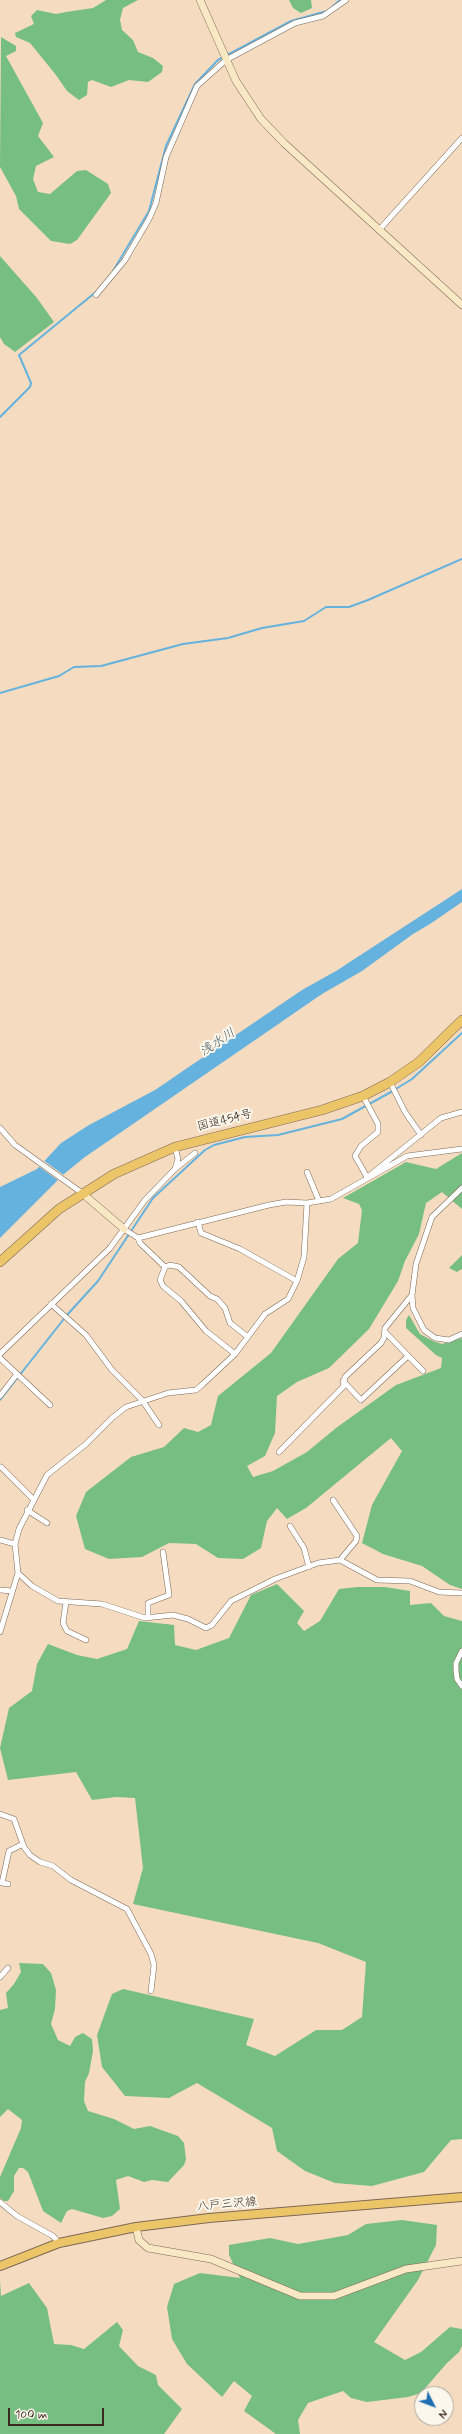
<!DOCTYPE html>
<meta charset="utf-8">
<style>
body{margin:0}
#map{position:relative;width:462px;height:2434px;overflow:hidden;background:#f5dcc0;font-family:Mynerve,sans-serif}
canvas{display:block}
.north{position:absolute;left:414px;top:2386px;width:40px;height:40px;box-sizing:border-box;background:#fbf7ec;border:1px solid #aea59a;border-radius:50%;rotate:132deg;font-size:11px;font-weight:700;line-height:16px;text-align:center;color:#3b2a1e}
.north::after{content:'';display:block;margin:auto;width:14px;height:18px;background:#1f6fb2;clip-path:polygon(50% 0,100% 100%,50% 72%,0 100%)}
.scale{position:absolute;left:8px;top:2408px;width:96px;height:18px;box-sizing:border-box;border:2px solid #3b2a1e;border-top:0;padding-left:5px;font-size:12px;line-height:14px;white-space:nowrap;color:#3b2a1e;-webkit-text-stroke:3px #fbf7ec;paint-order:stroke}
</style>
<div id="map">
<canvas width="462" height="2434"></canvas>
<div class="north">N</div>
<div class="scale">100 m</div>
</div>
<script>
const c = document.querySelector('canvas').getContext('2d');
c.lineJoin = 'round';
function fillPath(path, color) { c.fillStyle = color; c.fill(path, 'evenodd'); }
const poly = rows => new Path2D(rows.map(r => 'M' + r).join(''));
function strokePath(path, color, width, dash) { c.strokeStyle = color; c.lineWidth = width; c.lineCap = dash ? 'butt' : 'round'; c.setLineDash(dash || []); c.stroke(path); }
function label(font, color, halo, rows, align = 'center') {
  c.font = font + ' Mynerve,"Klee One",sans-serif'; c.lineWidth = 4; c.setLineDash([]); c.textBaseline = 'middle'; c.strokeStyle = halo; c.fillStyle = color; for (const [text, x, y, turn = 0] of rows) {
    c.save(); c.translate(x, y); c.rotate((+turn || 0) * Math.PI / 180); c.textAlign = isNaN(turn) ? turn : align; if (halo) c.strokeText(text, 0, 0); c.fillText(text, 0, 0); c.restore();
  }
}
const forest = poly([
 [106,0,138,0,123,8,120,20,122,30,133,40,138,52,153,58,163,66,162,72,148,82,129,80,111,87,92,80,88,82,87,95,79,100,67,91,56,75,30,43,16,37,15,33,34,24,31,16,37,10,56,14,66,12,93,8],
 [289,0,311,0,312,8,301,13,293,8],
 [1,37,16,46,16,51,6,56,43,123,38,136,54,157,36,166,33,179,38,192,50,194,77,171,86,170,108,184,111,193,77,240,70,244,51,241,19,209,16,196,0,167],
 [0,256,37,298,54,322,15,352,4,344,0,337],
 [462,1153,462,1209,442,1192,426,1203,419,1234,405,1261,398,1281,369,1329,329,1368,297,1382,277,1396,275,1433,265,1456,247,1466,253,1477,273,1471,307,1452,336,1428,396,1385,441,1368,442,1358,436,1355,406,1328,406,1320,409,1315,420,1334,433,1341,442,1344,462,1338,462,1589,450,1585,422,1566,383,1554,362,1543,372,1505,402,1451,391,1438,306,1508,287,1519,277,1508,267,1521,261,1548,243,1559,218,1558,196,1544,169,1543,142,1557,109,1559,85,1549,76,1516,86,1492,131,1457,164,1447,184,1428,198,1432,211,1425,218,1396,271,1353,338,1259,358,1243,362,1210,359,1204,343,1198,406,1162,436,1169],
 [462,1255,462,1269,457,1272,449,1268],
 [277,1584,304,1611,297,1623,304,1631,320,1621,339,1589,357,1587,385,1587,410,1591,410,1605,431,1603,444,1616,462,1621,462,2139,451,2140,424,2172,372,2186,335,2183,305,2171,277,2151,272,2128,197,2083,169,2098,125,2096,102,2067,97,2035,112,1994,123,1989,254,2019,246,2045,275,2056,316,2030,342,2030,362,2017,366,1962,318,1943,133,1904,143,1868,135,1798,116,1797,92,1800,76,1772,8,1780,0,1748,9,1708,32,1691,37,1664,48,1644,77,1655,97,1659,127,1649,139,1621,174,1625,175,1645,196,1650,229,1638,251,1595],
 [19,1963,43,1964,51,1973,56,1990,55,2009,51,2024,58,2040,70,2046,75,2037,83,2033,92,2039,93,2051,89,2073,85,2082,84,2101,88,2111,114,2119,134,2129,150,2126,178,2136,184,2143,186,2159,184,2165,168,2182,152,2180,144,2182,128,2176,116,2180,120,2209,112,2216,103,2218,72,2209,67,2211,61,2223,43,2211,28,2172,23,2168,19,2168,14,2176,14,2191,8,2201,4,2201,0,2198,0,2177,21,2128,22,2120,8,2109,0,2117,0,2010,8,2008,6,1993,14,1984,21,1972],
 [402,2220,437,2225,436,2245,418,2280,374,2342,405,2360,421,2352,450,2327,462,2329,462,2346,459,2352,447,2363,421,2393,408,2397,367,2402,351,2398,343,2391,308,2403,298,2420,300,2434,276,2434,244,2411,252,2396,234,2381,222,2397,187,2364,172,2339,167,2307,174,2284,200,2273,240,2278,229,2255,229,2245,270,2238,298,2244,348,2235,366,2224],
 [0,2281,1,2296,29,2283,47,2308,54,2344,71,2345,84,2349,117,2322,123,2330,119,2346,138,2366,156,2375,158,2385,182,2409,164,2434,0,2434]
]);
const water = poly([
 [462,889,462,902,430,924,413,934,362,971,322,994,85,1157,64,1174,0,1238,0,1187,37,1169,61,1143,89,1125,155,1090,302,990,336,971]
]);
const pier = poly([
 [43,1160,65,1176,59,1181,38,1166]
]);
const stream = poly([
 [332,7,340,0],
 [113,271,149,211,166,146,195,84,218,60,291,21,327,11],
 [0,417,30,387,31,383,19,355,97,291],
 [0,693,59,676,74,667,101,666,183,644,228,638,262,628,304,621,326,607,349,607,368,600,462,559],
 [0,1400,67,1315,98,1281,153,1198,205,1150,214,1145,245,1137,278,1135,342,1119,391,1092,412,1079,462,1033]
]);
const street = poly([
 [379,230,462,138],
 [96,295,125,260,149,219,156,203,166,157,197,86,226,60,295,23,323,16,346,0],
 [390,1082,405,1112,421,1135],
 [363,1096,378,1124,378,1132,361,1146,355,1156,367,1177],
 [0,1128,15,1145,82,1193],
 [175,1169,195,1153],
 [307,1172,319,1201],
 [369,1176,441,1118,462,1112],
 [462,1188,432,1217,416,1264,412,1295,413,1308,424,1330,435,1338,449,1340,462,1334],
 [198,1222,201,1233,240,1249,297,1281],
 [124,1229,138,1238,269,1205,286,1202,307,1203,331,1199,407,1156,462,1149],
 [138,1238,140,1243,165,1267,160,1280,163,1286,181,1301,206,1331,235,1354],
 [165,1267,170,1265,179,1267,210,1296,217,1299,225,1308,230,1323,248,1337],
 [51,1304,86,1335,112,1370,142,1400,159,1425],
 [385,1332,423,1371],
 [0,1354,110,1248,145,1200,175,1169,178,1159,175,1147],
 [0,1358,50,1405],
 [343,1381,361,1400,408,1356],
 [0,1396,17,1374],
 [279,1452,343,1387,345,1377,381,1343,384,1338,385,1328,412,1295],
 [1,1467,33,1499],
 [333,1500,357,1536,356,1541,340,1560],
 [27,1510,47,1523],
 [290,1526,304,1548,309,1567],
 [0,1540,15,1544],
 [18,1573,32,1586,58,1601,102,1604,145,1618,173,1615,188,1619,206,1628,212,1625,231,1601,275,1579,318,1563,340,1560,377,1580,410,1581,439,1592,462,1593],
 [0,1590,12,1591],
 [66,1602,63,1623,67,1631,86,1640],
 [148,1618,148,1603,169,1595,163,1552],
 [0,1632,18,1573,15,1544,19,1529,47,1475,86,1444,112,1418,126,1407,168,1393,196,1390,203,1384,235,1354,265,1314,288,1299,297,1281,304,1257,307,1203],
 [462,1651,456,1663,456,1670,457,1679,462,1686],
 [0,1814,14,1819,24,1847,30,1855,40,1862,53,1866,71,1880,127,1909,151,1954,154,1965,151,1991],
 [8,1884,2,1883,9,1851,23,1844],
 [0,1977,8,1968],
 [0,2202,17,2216,53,2236,59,2243]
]);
const secondary = poly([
 [200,0,236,81,261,119,284,143,462,305],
 [82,1193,124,1229],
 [136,2227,139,2240,148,2248,211,2259,300,2296,334,2296,406,2269,462,2261]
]);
const primary = poly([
 [0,2266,59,2243,136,2227,209,2218,462,2197]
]);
const highway = poly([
 [0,1262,59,1209,114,1174,175,1147,322,1110,363,1096,390,1082,419,1062,462,1020]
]);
const streetNames = [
 ["国道454号",225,1121,-14],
 ["八戸三沢線",227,2205,-5]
];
const waterNames = [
 ["浅水川",218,1043,-34]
];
fillPath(forest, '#77be83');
fillPath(water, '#65b2de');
fillPath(pier, '#f5dcc0');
strokePath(stream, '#65b2de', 2);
strokePath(street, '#7c6857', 6);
strokePath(secondary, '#7c6857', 8);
strokePath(primary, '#7c6857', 10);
strokePath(highway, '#7c6857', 10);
strokePath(street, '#fff', 5);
strokePath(secondary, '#f8e8c3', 7);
strokePath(primary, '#edc569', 8);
strokePath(highway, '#edc569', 9);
label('12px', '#3b2a1e', '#fbf7ec', streetNames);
label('italic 13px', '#4a5a61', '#fbf7ec', waterNames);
</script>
